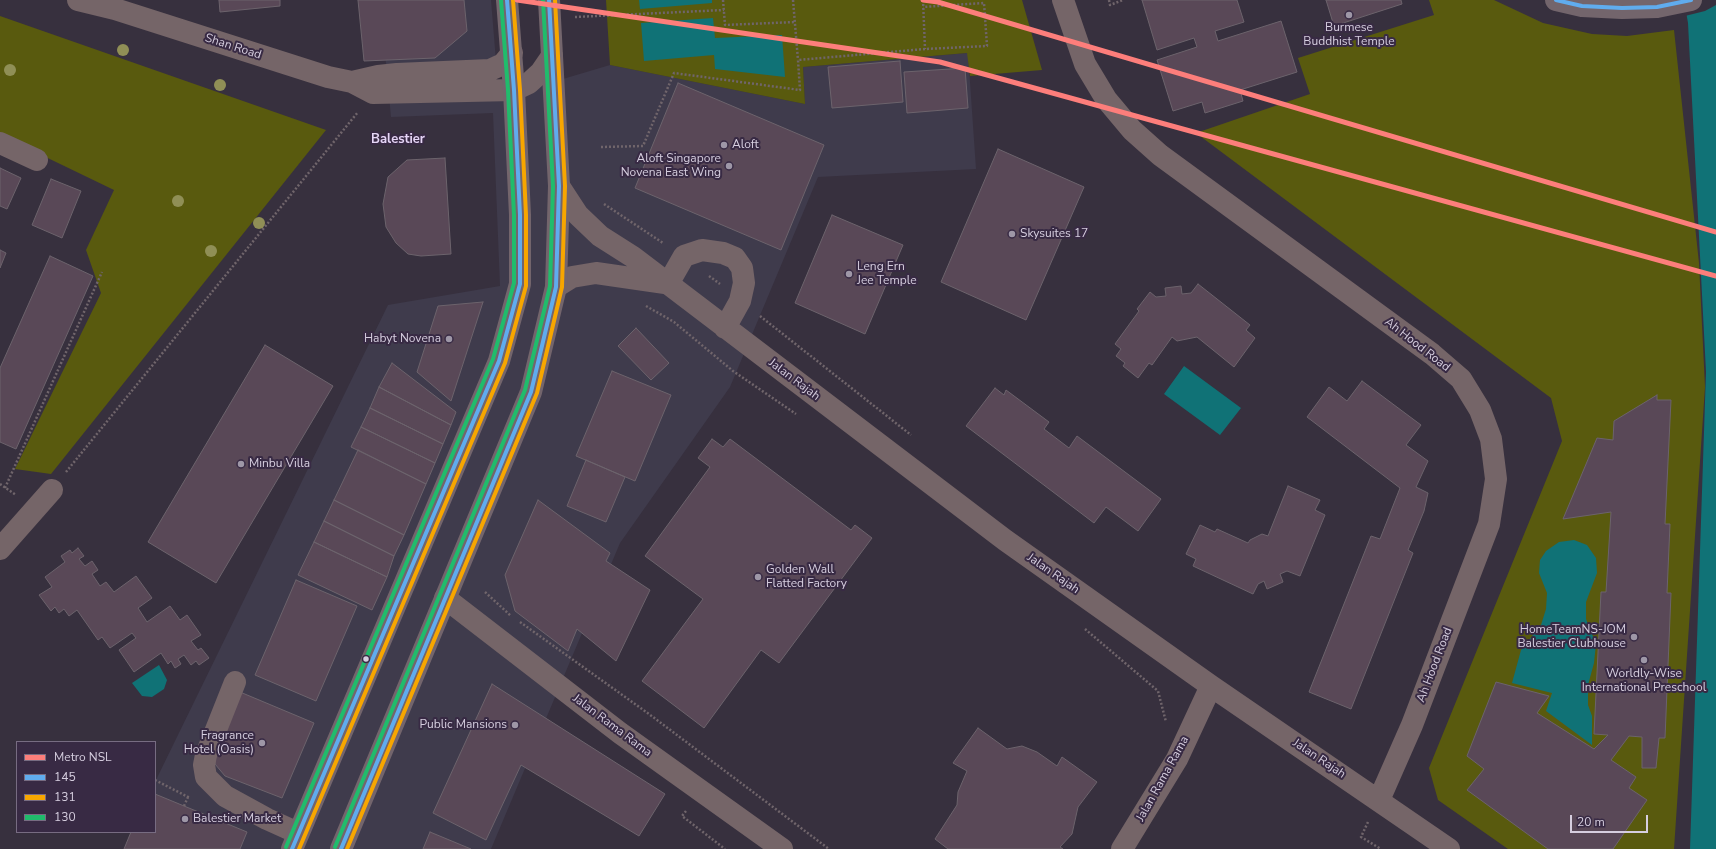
<!DOCTYPE html>
<style>
body{margin:0}
#map{position:relative;width:1716px;height:849px;overflow:hidden;background:#37303e;font-family:"Nunito Sans",sans-serif}
canvas{display:block}
.legend{position:absolute;left:16px;top:741px;width:140px;height:92px;box-sizing:border-box;background:#382a44;border:1px solid #776c82;margin:0;padding:5px 7px;list-style:none;font-size:12px;color:#d6cedf}
.legend li{display:flex;align-items:center;gap:8px;height:20px}
.legend b{width:20px;border:1px solid #776c82}
.scale{position:absolute;left:1570px;top:815px;width:78px;height:18px;box-sizing:border-box;border:2px solid #d6cedf;border-top:0;padding-left:5px;font-size:12px;line-height:14px;white-space:nowrap;color:#d6cedf;-webkit-text-stroke:3px #382a44;paint-order:stroke}
</style>
<div id="map">
<canvas width="1716" height="849"></canvas>
<ul class="legend">
<li><b style="height:5px;background:#fd7e7b"></b>Metro NSL</li>
<li><b style="height:5px;background:#60acee"></b>145</li>
<li><b style="height:5px;background:#f7a600"></b>131</li>
<li><b style="height:5px;background:#20bc6c"></b>130</li>
</ul>
<div class="scale">20 m</div>
</div>
<script>
const c = document.querySelector('canvas').getContext('2d');
c.lineJoin = 'round';
function fillPath(path, color) { c.fillStyle = color; c.fill(path, 'evenodd'); }
const poly = rows => new Path2D(rows.map(r => 'M' + r).join(''));
function strokePath(path, color, width, dash) { c.strokeStyle = color; c.lineWidth = width; c.lineCap = dash ? 'butt' : 'round'; c.setLineDash(dash || []); c.stroke(path); }
function label(font, color, halo, rows, align = 'center') {
  c.font = font + ' "Nunito Sans",sans-serif'; c.lineWidth = 4; c.setLineDash([]); c.textBaseline = 'middle'; c.strokeStyle = halo; c.fillStyle = color; for (const [text, x, y, turn = 0] of rows) {
    c.save(); c.translate(x, y); c.rotate((+turn || 0) * Math.PI / 180); c.textAlign = isNaN(turn) ? turn : align; if (halo) c.strokeText(text, 0, 0); c.fillText(text, 0, 0); c.restore();
  }
}
const commercial = poly([
 [380,0,491,0,499,98,610,65,805,104,803,67,968,53,976,169,818,177,730,387,620,543,491,849,126,849,155,832,155,782,388,305,500,286,493,113,391,117]
]);
const green = poly([
 [606,0,1022,0,1042,70,970,76,967,53,803,67,805,104,610,65],
 [1429,0,1494,0,1543,23,1592,34,1627,36,1674,30,1699,263,1705,387,1674,849,1508,849,1438,800,1429,768,1562,441,1551,398,1196,133,1310,94,1298,58,1434,15],
 [0,16,326,130,51,474,15,469,101,293,86,250,114,190,0,135]
]);
const water = poly([
 [639,0,712,0,712,3,640,9],
 [1684,0,1716,0,1716,849,1690,849,1706,372,1688,23],
 [713,18,715,38,782,35,785,77,715,69,714,55,644,61,641,23],
 [1184,366,1241,408,1220,435,1164,394],
 [1574,540,1587,545,1596,558,1597,573,1586,602,1586,619,1596,644,1594,663,1588,685,1588,705,1592,716,1592,745,1546,711,1552,693,1512,683,1521,650,1541,625,1546,609,1547,593,1539,573,1540,560,1546,551,1559,542],
 [159,665,167,680,164,689,152,697,142,696,132,683]
]);
const pier = poly([
 [1682,0,1716,0,1716,5,1705,11,1685,16]
]);
const building = poly([
 [219,0,280,0,280,6,220,12,219,0],
 [358,0,464,0,467,31,435,58,364,61,358,0],
 [1142,0,1237,0,1244,22,1215,31,1218,41,1281,21,1297,72,1240,90,1243,101,1205,113,1202,102,1173,111,1157,60,1197,47,1194,38,1157,50,1142,0],
 [1326,0,1401,0,1402,4,1334,26,1326,0],
 [900,61,903,102,832,108,828,67,900,61],
 [965,68,968,108,907,113,904,72,965,68],
 [678,83,824,145,781,250,635,188,678,83],
 [998,149,1084,187,1026,320,941,282,998,149],
 [445,158,451,254,421,256,408,254,396,243,386,227,383,204,388,177,407,160,445,158],
 [0,168,21,178,7,209,0,206,0,168],
 [51,179,81,191,62,238,32,225,51,179],
 [832,215,903,245,865,334,795,303,832,215],
 [0,250,6,253,0,268,0,250],
 [50,256,93,276,16,449,0,442,0,368,50,256],
 [1198,284,1250,325,1246,330,1255,338,1234,367,1197,337,1177,341,1172,337,1152,365,1149,363,1138,378,1123,366,1125,363,1116,356,1121,349,1115,344,1139,311,1137,309,1150,292,1156,297,1166,296,1165,288,1181,286,1182,294,1191,293,1198,284],
 [483,302,451,401,417,372,438,306,483,302],
 [636,328,669,363,651,380,618,346,636,328],
 [265,345,333,386,216,583,148,542,265,345],
 [392,363,456,412,451,425,379,387,392,363],
 [612,371,671,395,635,481,576,456,612,371],
 [1362,381,1421,425,1406,445,1428,461,1416,487,1428,493,1424,511,1408,550,1413,553,1351,709,1309,692,1371,536,1380,539,1400,488,1307,417,1329,387,1347,401,1362,381],
 [379,387,451,425,443,444,370,408,379,387],
 [995,388,1004,395,1006,390,1049,422,1044,429,1069,448,1077,436,1161,499,1138,531,1106,507,1094,523,966,426,995,388],
 [1657,395,1657,400,1671,400,1665,524,1670,524,1667,593,1671,593,1665,738,1659,738,1656,768,1642,768,1642,737,1629,736,1611,760,1636,777,1629,788,1647,800,1613,849,1548,849,1467,790,1484,769,1467,756,1496,682,1549,696,1537,713,1594,749,1608,735,1594,734,1601,592,1606,592,1611,512,1563,519,1597,438,1613,440,1614,421,1657,395],
 [370,408,443,444,435,463,361,427,370,408],
 [361,427,435,463,426,484,351,447,361,427],
 [712,439,723,447,730,439,851,530,855,525,872,538,779,663,761,650,704,728,642,681,703,599,645,556,710,467,698,458,712,439],
 [358,450,426,484,404,535,334,500,358,450],
 [586,460,625,477,606,522,567,506,586,460],
 [1288,486,1320,500,1315,510,1325,515,1300,576,1287,571,1280,574,1283,582,1267,589,1264,581,1258,584,1253,594,1193,566,1196,559,1186,554,1200,525,1215,532,1217,529,1248,543,1250,540,1262,534,1268,536,1288,486],
 [334,500,404,535,394,556,324,521,334,500],
 [538,500,610,553,606,561,650,590,616,661,577,629,568,651,515,611,505,575,538,500],
 [324,521,394,556,387,577,314,542,324,521],
 [314,542,387,577,372,610,298,575,314,542],
 [78,548,84,556,79,559,85,566,92,561,98,570,92,574,100,586,106,582,114,592,136,576,152,598,138,608,147,622,170,606,180,620,187,615,201,635,191,641,198,650,201,648,209,658,199,665,196,661,191,665,184,655,178,659,181,664,175,668,171,661,168,664,161,653,134,672,119,650,136,638,132,633,110,648,102,637,98,640,77,610,69,616,64,609,59,613,55,607,51,611,39,595,52,587,45,577,65,562,61,556,70,550,72,553,78,548],
 [296,580,357,606,316,701,255,675,296,580],
 [492,684,665,794,639,836,521,765,486,840,433,813,492,684],
 [240,692,314,723,282,798,225,776,215,764,216,749,240,692],
 [978,728,1007,749,1022,746,1037,752,1057,766,1062,757,1097,782,1078,807,1072,834,1060,847,1063,849,948,849,935,839,957,805,958,792,967,771,953,763,978,728],
 [155,794,247,832,240,849,124,849,131,832,155,832,155,794],
 [430,832,471,849,423,849,430,832]
]);
const path = poly([
 [723,0,725,25,795,22],
 [793,0,798,60],
 [923,0,925,49],
 [1109,0,1110,5,1123,0],
 [575,17,724,10],
 [601,147,643,146,674,73,800,90,798,60,925,49,987,46,984,3,923,7],
 [604,204,663,243],
 [709,276,720,284],
 [646,306,674,322,733,371,796,414],
 [760,316,911,435],
 [66,472,358,112],
 [0,484,16,495],
 [5,488,102,272],
 [485,592,511,616],
 [520,622,649,714,829,849],
 [1085,629,1158,691,1166,722],
 [155,780,190,798],
 [184,806,188,797],
 [686,811,682,816,725,849],
 [1368,822,1361,837,1381,849]
]);
const minor = poly([
 [78,0,115,9,328,77,352,82,373,93,514,90,529,83,541,72,552,56],
 [1063,0,1085,64,1106,99,1132,130,1160,155,1432,354,1461,379,1480,410,1491,439,1496,479,1489,524,1412,725,1379,800],
 [352,82,378,76,397,74,490,70,503,64,512,53],
 [0,143,37,160],
 [559,186,578,215,600,236,633,257,1005,540,1211,686,1449,849],
 [668,284,684,256,702,250,723,253,735,258,742,268,744,283,740,301,725,328],
 [556,287,572,277,596,273,665,283],
 [0,549,52,490],
 [445,598,620,733,782,849],
 [235,682,206,755,204,765,206,777,225,796,267,819,298,833],
 [1122,849,1177,759,1211,686]
]);
const major = poly([
 [1556,0,1582,6,1622,8,1657,7,1691,0],
 [292,849,499,361,520,284,520,215,514,90,507,0],
 [341,849,531,392,556,287,559,186,549,0]
]);
const bus1 = poly([
 [1556,0,1582,6,1622,8,1657,7,1691,0],
 [292,849,499,361,520,284,520,215,514,90,507,0],
 [341,849,531,392,556,287,559,186,549,0]
]);
const bus2 = poly([
 [299,849,505,363,526,286,526,215,520,90,513,0],
 [347,849,537,393,562,287,565,186,555,0]
]);
const bus3 = poly([
 [286,847,493,359,514,283,514,215,508,90,501,0],
 [335,847,525,390,550,286,553,186,543,0]
]);
const metro1 = poly([
 [517,0,940,62,1716,276],
 [923,0,938,2,1716,232]
]);
const trees = [
 [123,50],
 [10,70],
 [220,85],
 [178,201],
 [259,223],
 [211,251]
];
const markers = [
 [1349,15,4,"#9e97a7"],
 [724,145,4,"#9e97a7"],
 [729,166,4,"#9e97a7"],
 [1012,234,4,"#9e97a7"],
 [849,274,4,"#9e97a7"],
 [449,339,4,"#9e97a7"],
 [241,464,4,"#9e97a7"],
 [758,577,4,"#9e97a7"],
 [1634,637,4,"#9e97a7"],
 [366,659,3.5,"#d6cedf"],
 [1644,660,4,"#9e97a7"],
 [515,725,4,"#9e97a7"],
 [262,743,4,"#9e97a7"],
 [185,819,4,"#9e97a7"]
];
const poiNames = [
 ["Burmese",1349,28,"center"],
 ["Buddhist Temple",1349,42,"center"],
 ["Aloft",732,145],
 ["Aloft Singapore",721,159,"right"],
 ["Novena East Wing",721,173,"right"],
 ["Skysuites 17",1020,234],
 ["Leng Ern",857,267],
 ["Jee Temple",857,281],
 ["Habyt Novena",441,339,"right"],
 ["Minbu Villa",249,464],
 ["Golden Wall",766,570],
 ["Flatted Factory",766,584],
 ["HomeTeamNS-JOM",1626,630,"right"],
 ["Balestier Clubhouse",1626,644,"right"],
 ["Worldly-Wise",1644,674,"center"],
 ["International Preschool",1644,688,"center"],
 ["Public Mansions",507,725,"right"],
 ["Fragrance",254,736,"right"],
 ["Hotel (Oasis)",254,750,"right"],
 ["Balestier Market",193,819]
];
const streetNames = [
 ["Shan Road",233,47,18],
 ["Ah Hood Road",1417,345,38],
 ["Jalan Rajah",794,380,37],
 ["Jalan Rajah",1053,574,35],
 ["Ah Hood Road",1435,665,-69],
 ["Jalan Rama Rama",612,726,37],
 ["Jalan Rajah",1319,759,34],
 ["Jalan Rama Rama",1163,779,-61]
];
const neighbourhoodNames = [
 ["Balestier",398,140]
];
fillPath(commercial, '#3f3b4c');
fillPath(green, '#595a0e');
fillPath(water, '#107276');
fillPath(pier, '#37303e');
fillPath(building, '#594857');
strokePath(building, '#6c636c', 1);
strokePath(path, '#70656b', 2.5, [2, 2]);
strokePath(minor, '#756568', 22);
strokePath(major, '#73656c', 22);
strokePath(bus1, '#60acee', 4);
strokePath(bus2, '#f7a600', 4);
strokePath(bus3, '#20bc6c', 4);
strokePath(metro1, '#fd7e7b', 5);
c.fillStyle = '#908f56';
for (const [x, y] of trees) { c.beginPath(); c.arc(x, y, 6, 0, 2 * Math.PI); c.fill(); }
for (const [x, y, r, color] of markers) { const dot = new Path2D(); dot.arc(x, y, r, 0, 2 * Math.PI); c.fillStyle = color; c.fill(dot); strokePath(dot, '#382a44', 1.5); }
label('12px', '#d6cedf', '#382a44', poiNames, 'left');
label('12px', '#d6cedf', '#382a44', streetNames);
label('bold 13px', '#e5d5f6', '#382a44', neighbourhoodNames);
</script>
